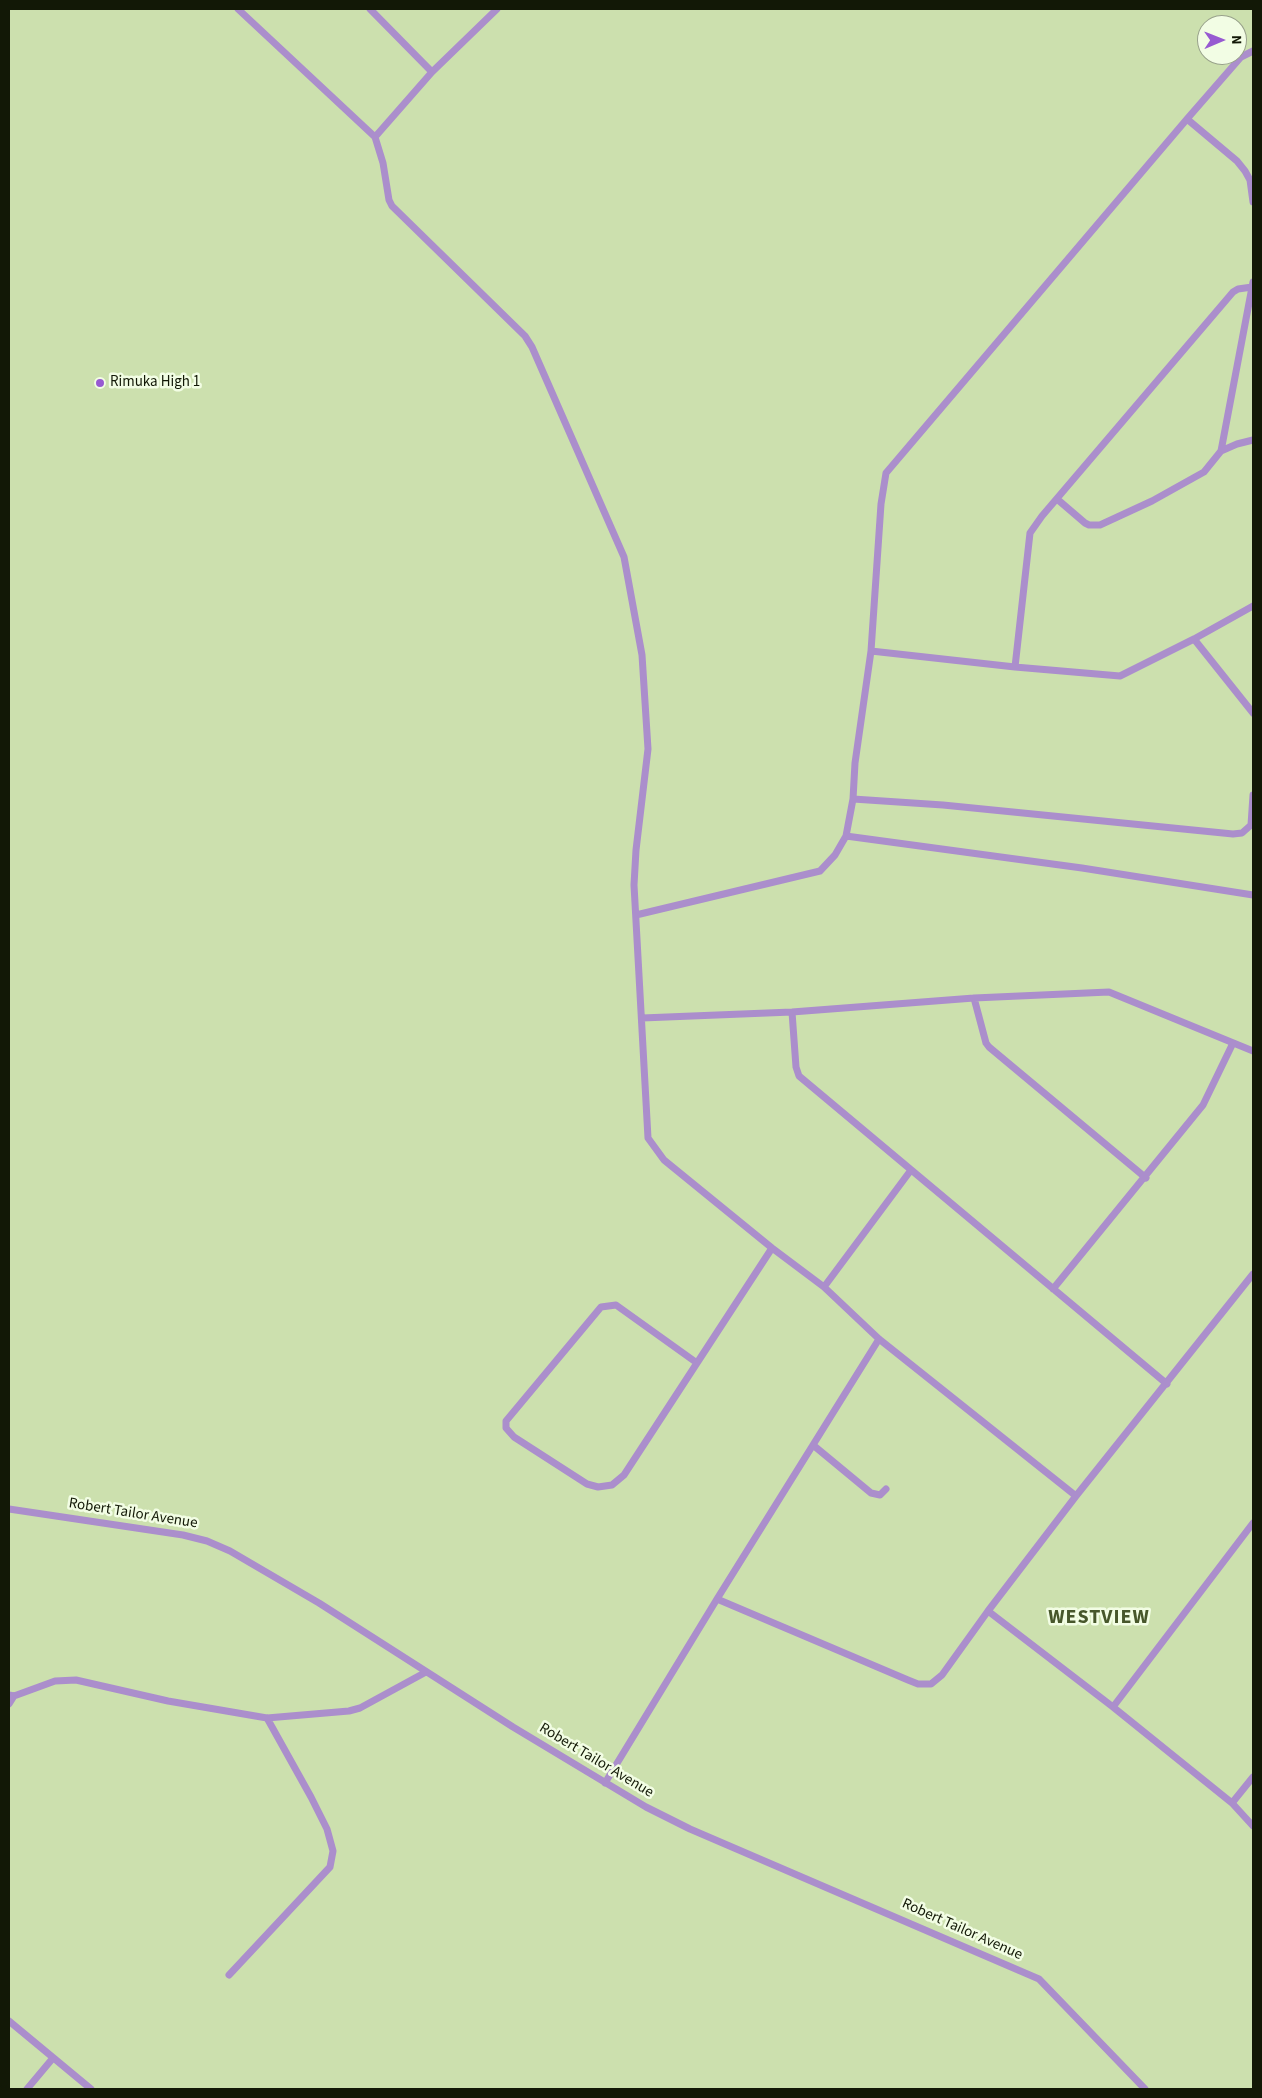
<!DOCTYPE html>
<style>
body{margin:0}
#map{position:relative;width:1262px;height:2098px;overflow:hidden;background:#cce0ae;font-family:"Source Sans 3",sans-serif}
canvas{display:block}
.frame{position:absolute;inset:0;border:10px solid #121806;pointer-events:none}
.north{position:absolute;left:1197px;top:15px;width:50px;height:50px;box-sizing:border-box;background:#f2fde4;border:1px solid #98a18b;border-radius:50%;rotate:89deg;font-size:14px;font-weight:700;line-height:20px;text-align:center;color:#121806}
.north::after{content:'';display:block;margin:auto;width:18px;height:22px;background:#975ad1;clip-path:polygon(50% 0,100% 100%,50% 72%,0 100%)}
</style>
<div id="map">
<canvas width="1262" height="2098"></canvas>
<div class="frame"></div>
<div class="north">N</div>
</div>
<script>
const c = document.querySelector('canvas').getContext('2d');
c.lineJoin = 'round';
const poly = rows => new Path2D(rows.map(r => 'M' + r).join(''));
function strokePath(path, color, width, dash) { c.strokeStyle = color; c.lineWidth = width; c.lineCap = dash ? 'butt' : 'round'; c.setLineDash(dash || []); c.stroke(path); }
function label(font, color, halo, rows, align = 'center') {
  c.font = font + ' "Source Sans 3",sans-serif'; c.lineWidth = 5; c.setLineDash([]); c.textBaseline = 'middle'; c.strokeStyle = halo; c.fillStyle = color; for (const [text, x, y, turn = 0] of rows) {
    c.save(); c.translate(x, y); c.rotate((+turn || 0) * Math.PI / 180); c.textAlign = isNaN(turn) ? turn : align; if (halo) c.strokeText(text, 0, 0); c.fillText(text, 0, 0); c.restore();
  }
}
const minor = poly([
 [238,9,375,137,432,72,497,9],
 [370,9,432,72],
 [1187,119,1237,161,1245,171,1250,180,1253,202],
 [375,137,383,163,389,200,392,206,525,336,532,347,624,557,642,655,648,749,636,850,634,885,648,1138,664,1160,772,1248,824,1287,879,1339,1076,1496],
 [1221,451,1237,444,1253,440],
 [1057,499,1085,523,1089,525,1100,525,1152,501,1204,472,1221,451,1253,282],
 [1194,639,1253,713],
 [871,651,1015,667,1120,676,1194,639,1253,606],
 [1015,667,1030,533,1042,516,1233,292,1238,289,1252,287],
 [853,799,943,805,1233,834,1242,833,1251,825,1253,795],
 [846,836,1082,868,1253,895],
 [636,915,820,871,835,855,846,836,853,799,855,763,871,651,881,504,886,473,1187,119,1241,57,1253,51],
 [974,998,986,1043,989,1047,1146,1178],
 [792,1012,796,1067,799,1076,1167,1384],
 [642,1018,792,1012,974,998,1109,992,1253,1051],
 [824,1287,911,1170],
 [1053,1289,1203,1105,1233,1043],
 [697,1363,616,1305,601,1307,506,1421,506,1428,514,1437,587,1484,598,1487,612,1485,624,1475,697,1363,772,1248],
 [813,1445,871,1493,880,1495,886,1489],
 [9,1509,183,1535,207,1541,230,1551,319,1603,513,1727,646,1807,690,1829,1039,1979,1145,2089],
 [717,1599,908,1680,918,1684,931,1684,942,1675,988,1611,1076,1496,1253,1274],
 [988,1611,1113,1707,1232,1803,1253,1826],
 [9,1695,14,1696,55,1681,76,1680,168,1701,267,1718,349,1711,360,1708,426,1672],
 [9,1704,14,1696],
 [1113,1707,1253,1523],
 [605,1783,717,1599,879,1339],
 [1232,1803,1253,1777],
 [229,1975,330,1867,333,1851,327,1829,311,1797,267,1718],
 [9,2021,91,2089],
 [27,2089,53,2058]
]);
const markers = [
 [100,383,5,"#975ad1"]
];
const poiNames = [
 ["Rimuka High 1",110,383]
];
const streetNames = [
 ["Robert Tailor Avenue",133,1514,9],
 ["Robert Tailor Avenue",596,1761,31],
 ["Robert Tailor Avenue",962,1930,24]
];
const districtNames = [
 ["WESTVIEW",1099,1619]
];
strokePath(minor, '#ab8ecc', 7);
for (const [x, y, r, color] of markers) { const dot = new Path2D(); dot.arc(x, y, r, 0, 2 * Math.PI); c.fillStyle = color; c.fill(dot); strokePath(dot, '#f2fde4', 2); }
label('15px', '#121806', '#f2fde4', poiNames, 'left');
label('15px', '#121806', '#f2fde4', streetNames);
c.letterSpacing = '1px';
label('bold 20px', '#47572b', '#f2fde4', districtNames);
c.letterSpacing = '0px';
</script>
